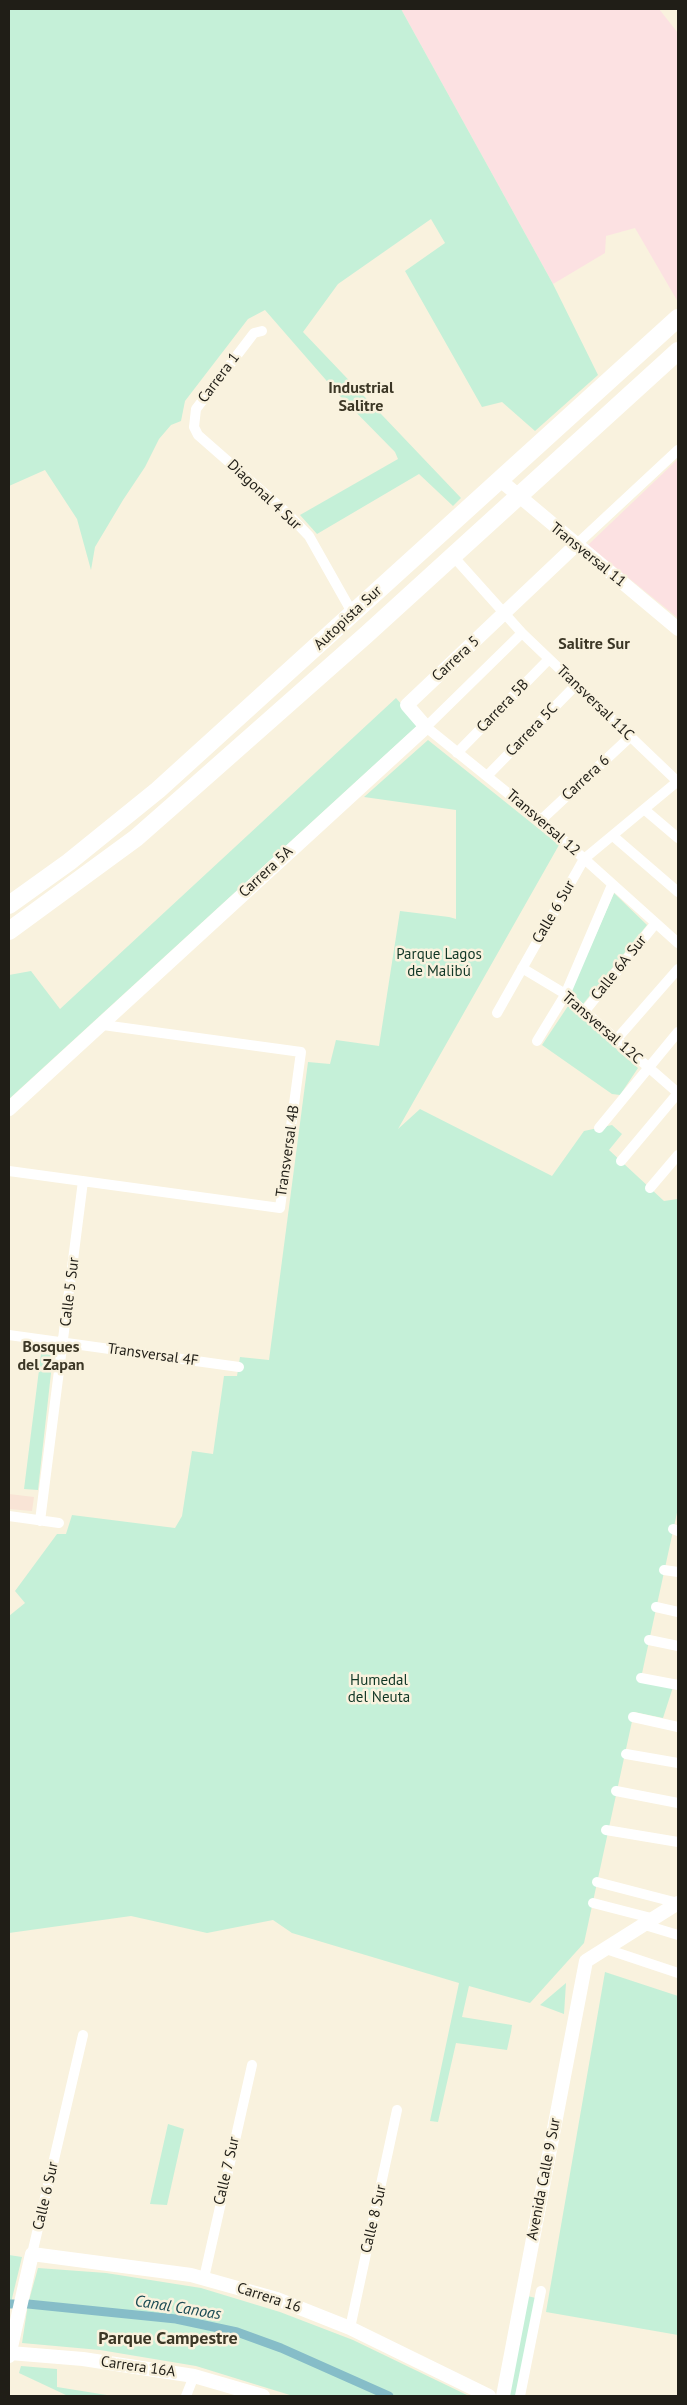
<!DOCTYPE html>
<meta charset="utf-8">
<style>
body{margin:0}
#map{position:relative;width:687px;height:2405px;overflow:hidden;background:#f9f2de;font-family:"PT Sans",sans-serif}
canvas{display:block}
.frame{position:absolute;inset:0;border:10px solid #201e17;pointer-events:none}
</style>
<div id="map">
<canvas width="687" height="2405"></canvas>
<div class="frame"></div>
</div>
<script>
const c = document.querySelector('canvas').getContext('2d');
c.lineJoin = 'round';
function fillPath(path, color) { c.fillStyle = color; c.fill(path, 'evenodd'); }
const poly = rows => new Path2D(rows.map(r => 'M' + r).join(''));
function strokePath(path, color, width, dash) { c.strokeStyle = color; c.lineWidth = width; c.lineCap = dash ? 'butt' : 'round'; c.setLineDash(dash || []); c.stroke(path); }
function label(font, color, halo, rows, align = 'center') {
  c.font = font + ' "PT Sans",sans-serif'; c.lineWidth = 5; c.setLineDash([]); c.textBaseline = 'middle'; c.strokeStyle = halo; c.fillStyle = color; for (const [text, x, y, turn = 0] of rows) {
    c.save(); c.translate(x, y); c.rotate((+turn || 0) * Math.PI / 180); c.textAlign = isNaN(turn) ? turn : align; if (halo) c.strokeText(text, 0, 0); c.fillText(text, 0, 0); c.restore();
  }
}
const commercial = poly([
 [9,1494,34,1497,32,1511,9,1509]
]);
const industrial = poly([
 [401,9,659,9,678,33,678,302,635,228,606,236,605,253,553,284],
 [678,459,678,618,588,545]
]);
const green = poly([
 [9,9,401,9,553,284,598,375,535,431,502,402,482,407,405,271,445,243,431,219,338,284,303,332,461,498,453,506,419,474,317,534,300,515,398,459,395,452,339,395,265,310,248,319,185,401,181,421,171,425,159,439,145,467,123,500,95,547,91,570,77,519,45,470,9,486],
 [396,698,419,724,9,1099,9,975,31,971,60,1009],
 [428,740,559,845,398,1129,420,1109,552,1176,584,1131,612,1125,622,1134,609,1150,664,1201,678,1199,678,1508,641,1678,673,1687,663,1718,634,1712,584,1943,530,2003,469,1986,462,2017,512,2025,511,2032,507,2050,456,2043,438,2122,430,2121,459,1983,292,1933,273,1920,207,1933,131,1916,9,1933,9,1616,25,1603,15,1591,57,1534,66,1534,72,1515,175,1528,182,1516,192,1451,213,1454,224,1376,237,1376,240,1357,269,1360,308,1062,330,1064,336,1040,379,1046,400,911,449,917,456,919,456,810,364,797],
 [614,893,647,925,583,1004,571,991],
 [568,1006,638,1068,620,1095,612,1094,542,1045],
 [41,1354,53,1355,38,1490,24,1489],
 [605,1972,678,1996,678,2335,546,2312],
 [566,1983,564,2014,540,2005],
 [168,2124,184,2129,167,2205,150,2204],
 [9,2255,22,2257,9,2311],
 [38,2268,106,2273,201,2288,280,2312,353,2340,469,2396,293,2396,196,2366,100,2350,22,2343,28,2304],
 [527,2296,536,2298,516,2396,508,2396],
 [21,2366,57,2369,57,2387,113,2396,68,2396,19,2373]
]);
const canal = poly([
 [9,2304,28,2304,176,2319,237,2332,281,2348,389,2396]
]);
const street = poly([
 [262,331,254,333,196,409,194,427,198,435,287,513,309,536,353,614],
 [576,545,678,450],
 [452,555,522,633,678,782],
 [522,633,426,727,541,820,678,943],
 [457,753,549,659],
 [487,776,576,685],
 [645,810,678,838],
 [541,820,630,737],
 [613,836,678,892],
 [522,968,562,992,678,1093,621,1161],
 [584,1012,655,924],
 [497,1013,584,859,678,781],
 [537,1041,565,995,612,885],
 [615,1041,678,969],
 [599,1128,678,1032],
 [9,1171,280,1208,301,1052,103,1025],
 [650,1188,678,1155],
 [9,1335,239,1367],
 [9,1516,59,1523],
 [40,1521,83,1181],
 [673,1529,678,1531],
 [664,1570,678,1572],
 [656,1607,678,1612],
 [649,1640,678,1646],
 [641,1678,678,1685],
 [633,1717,678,1727],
 [626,1754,678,1763],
 [616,1791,678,1803],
 [606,1830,678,1842],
 [597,1882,678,1903],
 [593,1903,655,1919],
 [645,1925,678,1935],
 [606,1949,678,1973],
 [32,2254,83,2035],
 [204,2278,252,2065],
 [350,2328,397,2110],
 [186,2396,194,2376],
 [520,2396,541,2291]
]);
const secondary = poly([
 [500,480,678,629],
 [9,1109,426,727,407,705,576,545],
 [10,2353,83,2359,194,2376,263,2396],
 [9,2356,32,2254,191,2275,277,2299,350,2328,489,2396],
 [503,2396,586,1961,678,1903]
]);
const highway = poly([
 [9,905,69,862,158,790,678,318],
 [9,931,136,838,194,787,366,635,678,351]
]);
const streetNames = [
 ["Carrera 1",219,378,-53],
 ["Diagonal 4 Sur",264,495,43],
 ["Transversal 11",588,555,39],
 ["Autopista Sur",348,618,-43],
 ["Carrera 5",456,659,-43],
 ["Transversal 11C",595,703,44],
 ["Carrera 5B",503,706,-46],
 ["Carrera 5C",532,730,-46],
 ["Carrera 6",586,778,-43],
 ["Transversal 12",543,823,41],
 ["Carrera 5A",266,872,-43],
 ["Calle 6 Sur",554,912,-60],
 ["Calle 6A Sur",619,968,-51],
 ["Transversal 12C",602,1028,41],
 ["Transversal 4B",288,1151,-82],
 ["Calle 5 Sur",70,1292,-83],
 ["Transversal 4F",153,1355,8],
 ["Calle 7 Sur",227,2171,-77],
 ["Avenida Calle 9 Sur",544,2179,-79],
 ["Calle 6 Sur",46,2196,-77],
 ["Calle 8 Sur",374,2219,-77],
 ["Carrera 16",269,2298,18],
 ["Carrera 16A",138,2367,8]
];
const parkNames = [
 ["Parque Lagos",439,955],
 ["de Malibú",439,972],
 ["Humedal",379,1681],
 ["del Neuta",379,1698]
];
const neighbourhoodNames = [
 ["Industrial",361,388],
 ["Salitre",361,406],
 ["Salitre Sur",594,644],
 ["Bosques",51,1347],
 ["del Zapan",51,1365]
];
const waterNames = [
 ["Canal Canoas",178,2308,9]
];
const quarterNames = [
 ["Parque Campestre",168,2339]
];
fillPath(commercial, '#f9e4d6');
fillPath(industrial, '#fce1e2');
fillPath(green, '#c5f0d8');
strokePath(canal, '#86bdc8', 9);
strokePath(street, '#fff', 10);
strokePath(secondary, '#fff', 14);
strokePath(highway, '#fff', 18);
label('15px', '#201e17', '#f9f2de', streetNames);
label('15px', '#103625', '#f9f2de', parkNames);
label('bold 16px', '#3c3726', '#f9f2de', neighbourhoodNames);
label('italic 16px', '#1a4a53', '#f9f2de', waterNames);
label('bold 18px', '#3c3726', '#f9f2de', quarterNames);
</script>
